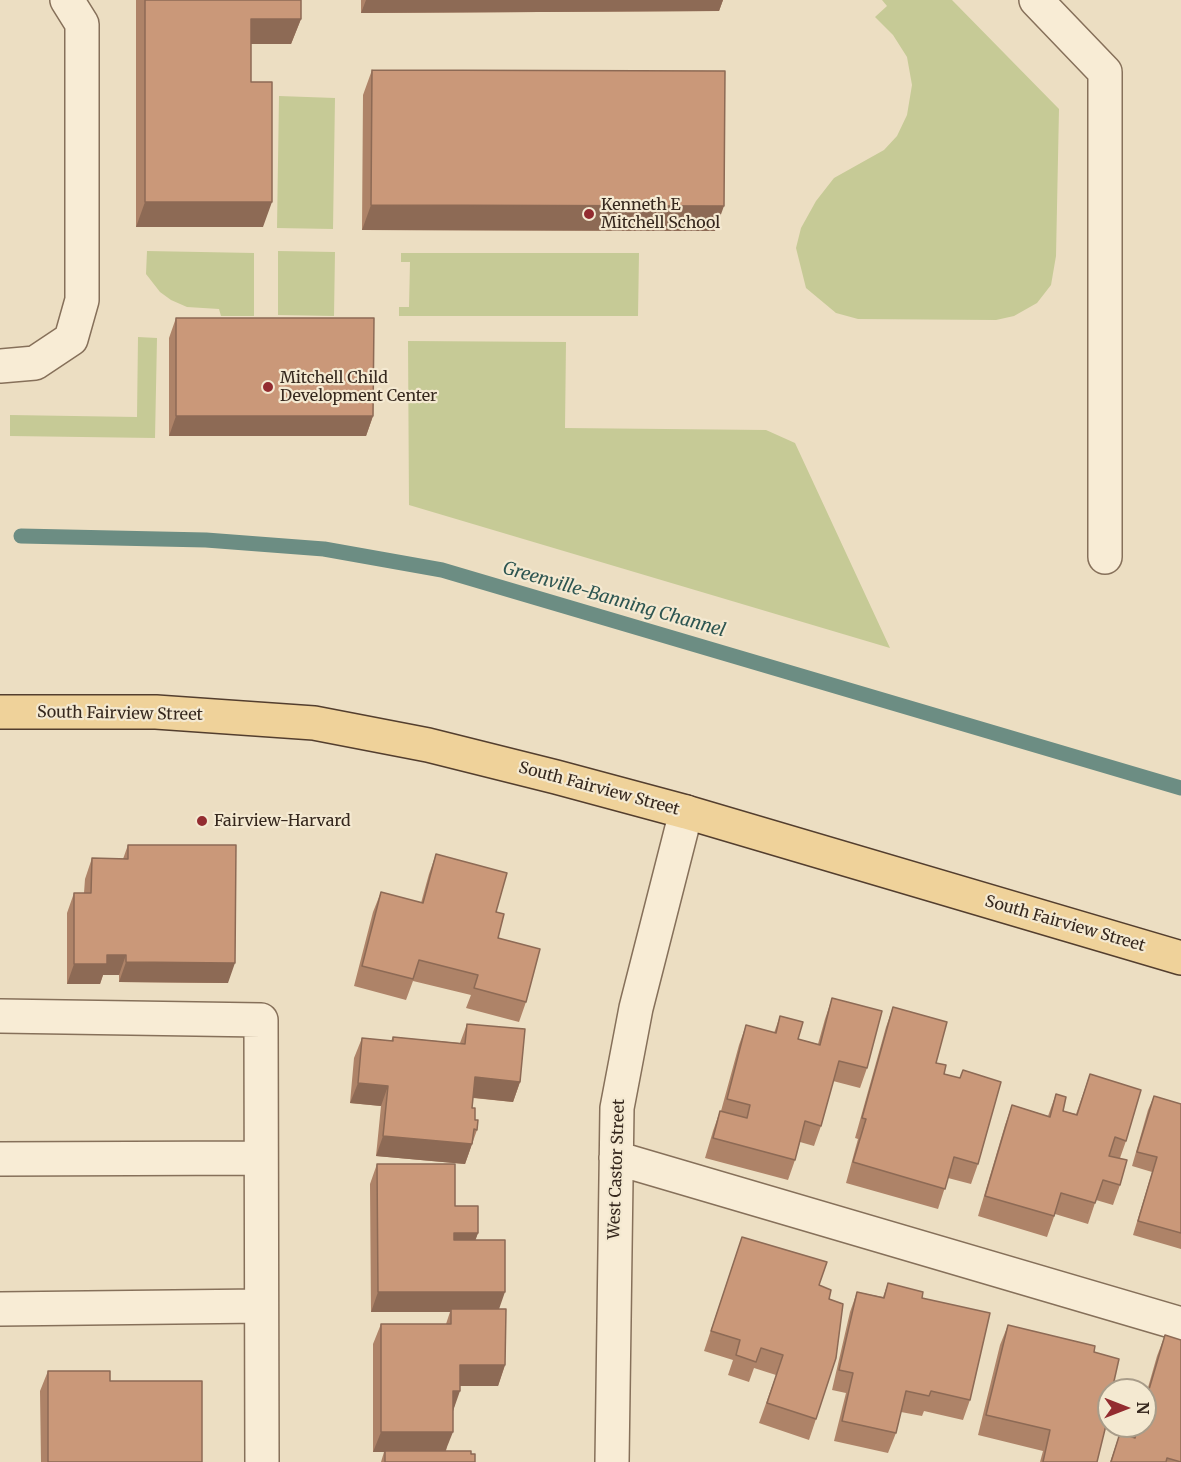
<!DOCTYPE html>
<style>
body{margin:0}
#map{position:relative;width:1181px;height:1462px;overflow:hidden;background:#ecdec2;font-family:Merriweather,serif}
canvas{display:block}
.north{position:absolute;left:1097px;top:1378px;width:60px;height:60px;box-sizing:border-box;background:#f4e9d1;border:2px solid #a89c89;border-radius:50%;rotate:90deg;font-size:16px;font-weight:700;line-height:24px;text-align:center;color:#36281e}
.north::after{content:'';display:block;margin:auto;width:21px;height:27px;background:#932c30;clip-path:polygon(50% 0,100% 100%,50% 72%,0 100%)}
</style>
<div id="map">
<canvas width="1181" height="1462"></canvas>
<div class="north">N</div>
</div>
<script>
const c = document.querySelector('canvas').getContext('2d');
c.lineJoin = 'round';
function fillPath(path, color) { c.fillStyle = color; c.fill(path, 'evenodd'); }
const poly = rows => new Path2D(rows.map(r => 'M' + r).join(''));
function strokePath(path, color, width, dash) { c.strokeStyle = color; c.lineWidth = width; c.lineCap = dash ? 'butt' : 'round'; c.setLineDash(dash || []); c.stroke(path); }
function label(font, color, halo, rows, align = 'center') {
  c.font = font + ' Merriweather,serif'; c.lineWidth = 4.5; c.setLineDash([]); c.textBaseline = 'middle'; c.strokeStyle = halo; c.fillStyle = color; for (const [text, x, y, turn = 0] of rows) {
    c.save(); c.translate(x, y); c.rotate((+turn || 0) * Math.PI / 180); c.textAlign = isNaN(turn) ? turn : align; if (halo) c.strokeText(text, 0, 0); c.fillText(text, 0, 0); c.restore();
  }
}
const green = poly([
 [882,0,952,0,1059,109,1056,256,1051,285,1037,303,1014,316,996,320,858,319,836,313,806,288,796,248,801,228,816,201,834,178,884,150,897,136,907,115,912,85,907,57,893,35,875,17,887,6],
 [279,96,335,98,333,229,277,228],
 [147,251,254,253,254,316,221,316,219,309,187,307,171,300,160,292,146,274],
 [278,251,335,252,334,316,278,315],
 [401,253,639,253,638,316,399,316,399,307,409,307,410,262,401,262],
 [138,337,157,338,155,438,10,436,10,415,137,417],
 [408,341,566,342,565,428,766,430,795,443,890,648,409,505]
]);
const stream = poly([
 [21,536,206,540,324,549,442,570,1181,788]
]);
const minor = poly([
 [1036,0,1105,72,1105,557],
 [0,366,35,363,71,339,82,300,82,24,67,0],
 [0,1016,261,1020,262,1462],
 [616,1158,1181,1324],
 [0,1159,261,1158],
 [0,1309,261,1306],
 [612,1462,617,1108,636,1008,686,812]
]);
const major = poly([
 [0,712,156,712,314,723,428,745,556,777,686,812,1181,958]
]);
const wall = poly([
 [136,0,301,0,301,19,291,44,251,44,251,82,263,227,136,227],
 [361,0,723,0,719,11,361,13],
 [372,70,715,231,362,230,363,95],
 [176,318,373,416,366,436,169,436,169,338],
 [128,845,228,983,119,982,119,975,103,975,100,984,67,984,67,913,74,893,84,893,85,879,92,858,123,859],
 [436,854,496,912,498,938,526,1002,519,1022,466,1008,471,995,413,981,406,1000,354,986,373,912,381,892,421,903,429,874],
 [832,998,867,1068,860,1088,833,1081,821,1126,814,1146,800,1142,795,1160,788,1180,705,1158,713,1131,720,1111,721,1111,739,1045,746,1025,774,1033,780,1016,798,1039,818,1044,825,1019],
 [893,1007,944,1074,960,1078,963,1070,978,1164,971,1184,948,1178,938,1209,846,1183,858,1139,855,1138,886,1027],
 [467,1024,520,1082,513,1102,473,1098,472,1108,477,1130,465,1164,376,1156,381,1106,350,1103,354,1058,362,1038,391,1041,393,1037,460,1043],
 [1090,1074,1126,1141,1120,1158,1120,1185,1113,1205,1096,1200,1088,1224,1055,1214,1047,1237,978,1216,1005,1125,1012,1105,1048,1116,1056,1094,1063,1111,1076,1114],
 [1154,1096,1181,1104,1181,1249,1133,1235,1152,1172,1132,1166,1148,1110],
 [377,1164,455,1206,478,1233,475,1240,498,1309,505,1365,498,1386,460,1386,453,1411,446,1451,471,1454,475,1462,381,1462,384,1452,373,1452,373,1344,381,1324,446,1324,450,1312,371,1312,370,1184],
 [742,1237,819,1285,829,1299,816,1419,809,1440,759,1423,776,1375,754,1368,749,1382,728,1375,733,1360,704,1351],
 [888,1283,922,1298,970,1400,963,1420,924,1411,922,1416,901,1412,896,1433,888,1453,834,1441,846,1393,832,1390,850,1312,857,1292,883,1297],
 [1008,1325,1094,1352,1112,1390,1097,1462,1040,1462,1043,1451,978,1435,1000,1345],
 [1165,1335,1181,1462,1110,1462,1120,1433,1133,1437,1137,1426,1145,1426,1145,1398,1157,1356],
 [48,1371,110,1381,202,1462,41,1462,40,1391]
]);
const shadedWall = poly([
 [366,0,723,0,719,11,361,13],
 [251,19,301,19,291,44,242,44],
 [145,202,272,202,263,227,136,227],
 [371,205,724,206,715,231,362,230],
 [176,416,373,416,366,436,169,436],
 [107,955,126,955,119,975,103,975,100,984,67,984,74,964],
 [126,962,235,963,228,983,119,982],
 [475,1077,520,1082,513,1102,467,1097],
 [358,1083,388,1086,381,1106,350,1103],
 [383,1136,472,1144,465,1164,376,1156],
 [454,1233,478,1233,471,1253,447,1253],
 [378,1292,505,1292,498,1312,451,1309,450,1312,371,1312],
 [460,1365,505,1365,498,1386,453,1386],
 [453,1391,460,1391,453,1411],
 [381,1432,453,1432,445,1452,373,1452]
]);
const building = poly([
 [145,0,301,0,301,19,251,19,251,82,272,82,272,202,145,202,145,0],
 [372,70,725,71,724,206,371,205,372,70],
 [176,318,374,318,373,416,176,416,176,318],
 [128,845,236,845,235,963,126,962,126,955,107,955,107,964,74,964,74,893,91,893,92,858,128,859,128,845],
 [436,854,507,873,496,912,504,914,498,938,540,949,526,1002,474,988,478,975,419,960,413,979,362,966,381,892,423,903,436,854],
 [832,998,882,1011,867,1068,839,1061,821,1126,805,1121,795,1160,713,1138,720,1111,747,1118,750,1105,727,1099,746,1025,776,1033,780,1016,803,1022,798,1039,820,1045,832,998],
 [893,1007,947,1022,936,1063,946,1065,944,1074,960,1078,963,1070,1001,1082,978,1164,954,1157,945,1189,853,1162,866,1119,862,1118,893,1007],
 [467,1024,525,1029,520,1082,475,1077,472,1108,475,1108,475,1120,478,1120,477,1130,474,1129,472,1144,383,1136,388,1086,358,1083,362,1038,393,1041,393,1037,465,1044,467,1024],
 [1090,1074,1141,1090,1126,1141,1115,1137,1109,1156,1127,1160,1120,1185,1103,1180,1095,1203,1061,1193,1054,1216,985,1196,1012,1105,1050,1117,1056,1094,1066,1097,1063,1111,1077,1115,1090,1074],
 [1154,1096,1181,1104,1181,1233,1138,1221,1157,1157,1137,1152,1154,1096],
 [377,1164,455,1164,455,1206,478,1206,478,1233,454,1233,454,1240,505,1240,505,1292,378,1292,377,1164],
 [742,1237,827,1262,819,1285,831,1290,829,1299,843,1304,836,1358,816,1419,767,1403,783,1355,761,1348,756,1362,736,1355,740,1340,711,1331,742,1237],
 [888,1283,923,1292,922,1298,990,1313,970,1400,931,1391,929,1396,906,1391,896,1433,842,1421,853,1373,839,1370,857,1292,884,1298,888,1283],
 [451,1309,506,1309,505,1365,460,1365,460,1391,453,1391,453,1432,381,1432,381,1324,451,1324,451,1309],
 [1008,1325,1095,1346,1094,1352,1119,1359,1112,1390,1109,1390,1109,1413,1097,1462,1043,1462,1050,1430,986,1415,1008,1325],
 [1165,1335,1181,1340,1181,1462,1167,1458,1166,1462,1111,1462,1120,1433,1135,1438,1138,1426,1145,1426,1145,1403,1165,1335],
 [48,1371,110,1371,110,1381,202,1381,202,1462,48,1462,48,1371],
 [385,1451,471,1451,471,1454,475,1454,475,1462,385,1462,385,1451]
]);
const markers = [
 [589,214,6,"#932c30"],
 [268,387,6,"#932c30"],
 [202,821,6,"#932c30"]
];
const poiNames = [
 ["Kenneth E",601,205],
 ["Mitchell School",601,223],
 ["Mitchell Child",280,378],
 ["Development Center",280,396],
 ["Fairview-Harvard",214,821]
];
const streetNames = [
 ["South Fairview Street",120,714,1],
 ["South Fairview Street",599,789,15],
 ["South Fairview Street",1065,924,16],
 ["West Castor Street",617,1169,-88]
];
const waterNames = [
 ["Greenville-Banning Channel",614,600,16]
];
fillPath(green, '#c6ca96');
strokePath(stream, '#6c8d83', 15);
strokePath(minor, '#86705a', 36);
strokePath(major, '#533e2e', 36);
strokePath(minor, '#f8ecd5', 33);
strokePath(major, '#efd29a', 33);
fillPath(wall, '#ae8368');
fillPath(shadedWall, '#8d6a55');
fillPath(building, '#ca9879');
strokePath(building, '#8d6a55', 1.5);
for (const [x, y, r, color] of markers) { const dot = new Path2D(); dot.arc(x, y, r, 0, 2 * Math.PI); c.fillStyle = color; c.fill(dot); strokePath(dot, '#f4e9d1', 2); }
label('16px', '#36281e', '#f4e9d1', poiNames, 'left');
label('16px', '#36281e', '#f4e9d1', streetNames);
label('italic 18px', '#2d5551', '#f4e9d1', waterNames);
</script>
